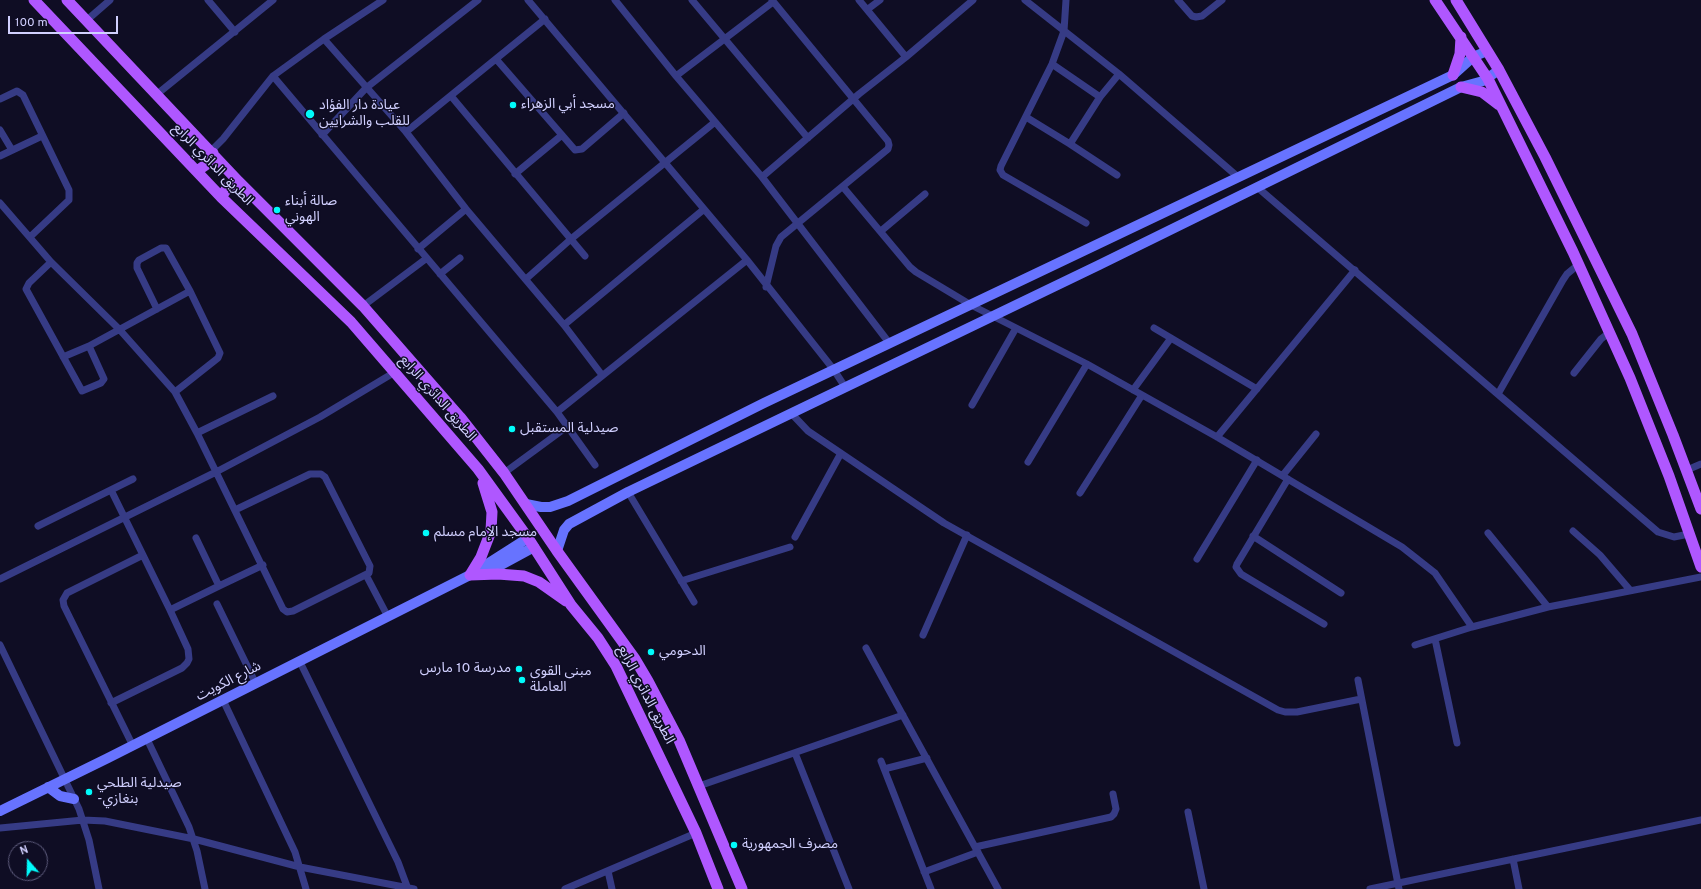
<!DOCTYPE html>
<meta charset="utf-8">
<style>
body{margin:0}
#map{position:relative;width:1701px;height:889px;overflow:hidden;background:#0f0d24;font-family:Overpass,sans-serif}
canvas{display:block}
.north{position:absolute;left:8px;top:841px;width:40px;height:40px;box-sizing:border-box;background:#0f0d24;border:1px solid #5d5b7c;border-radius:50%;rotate:340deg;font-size:11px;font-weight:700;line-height:16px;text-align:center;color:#d1d0ff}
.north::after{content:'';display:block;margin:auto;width:14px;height:18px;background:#00fbfb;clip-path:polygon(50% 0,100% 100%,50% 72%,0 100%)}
.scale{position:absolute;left:8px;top:16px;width:110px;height:18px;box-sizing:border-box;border:2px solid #d1d0ff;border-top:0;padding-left:5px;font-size:12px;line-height:14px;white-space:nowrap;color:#d1d0ff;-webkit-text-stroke:3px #0f0d24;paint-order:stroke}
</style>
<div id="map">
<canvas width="1701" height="889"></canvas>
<div class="north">N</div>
<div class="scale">100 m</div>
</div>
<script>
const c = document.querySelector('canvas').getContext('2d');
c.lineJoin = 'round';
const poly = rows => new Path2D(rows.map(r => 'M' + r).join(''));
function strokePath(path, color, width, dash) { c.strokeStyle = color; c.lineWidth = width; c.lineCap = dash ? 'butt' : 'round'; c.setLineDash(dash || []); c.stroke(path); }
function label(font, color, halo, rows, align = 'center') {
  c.font = font + ' Overpass,"Noto Sans Arabic",sans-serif'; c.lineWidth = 3; c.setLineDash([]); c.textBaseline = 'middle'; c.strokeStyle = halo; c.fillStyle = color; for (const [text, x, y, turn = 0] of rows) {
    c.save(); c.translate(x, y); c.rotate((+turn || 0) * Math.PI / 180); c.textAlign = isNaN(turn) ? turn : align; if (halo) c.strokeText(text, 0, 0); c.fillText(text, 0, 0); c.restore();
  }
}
const minor = poly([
 [208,0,235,32],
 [528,0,747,260,834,370,845,387],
 [615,0,676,76,762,177,890,344],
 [692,0,808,138],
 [859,0,906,57],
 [1025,0,1119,74,1238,177],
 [1066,0,1064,31,1052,64,1001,166,1000,170,1003,175,1086,223],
 [1178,0,1192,16,1196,17,1202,16,1222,0],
 [868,9,880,0],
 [87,20,110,0],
 [324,39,406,132,466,209,564,325,602,375],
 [496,59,575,150,582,149,624,113],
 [1052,64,1100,97],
 [273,76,557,412,595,465],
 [676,76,773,2],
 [156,95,273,0],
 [451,96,585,256],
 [0,99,17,91,23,95,69,190,69,200,30,237],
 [1026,117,1070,144,1117,175],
 [0,130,12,150],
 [406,132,545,19],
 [322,135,366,88,478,0],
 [1070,144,1100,97,1119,74],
 [211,151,223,139,273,76,324,39,383,0],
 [0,156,42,136],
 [515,174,562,135],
 [762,177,859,94,906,57,973,0],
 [843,187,910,267,916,272,971,305,1087,364,1217,437,1402,547,1435,573,1472,627],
 [1257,187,1658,532,1674,537,1689,534],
 [0,203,51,262,119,329,175,392,197,433,283,609,287,612,293,611,369,573,370,566,325,477,321,474,310,474,235,510],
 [881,231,925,194],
 [418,249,466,209],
 [51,262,29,283,26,289,82,391,101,383,104,379,89,346],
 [440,274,460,258],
 [526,279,571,239,715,122],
 [766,287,776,246,781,237,888,149,889,145,888,141,772,0],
 [363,306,427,258],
 [157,309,137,268,137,263,139,260,161,248,166,248,190,291,220,353,218,358,175,392],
 [564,325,703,210],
 [1154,328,1257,389],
 [63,357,89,346,190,291],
 [1574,373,1601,339,1610,332],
 [1133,390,1171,338],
 [1498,394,1563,280,1567,274,1579,264],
 [972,405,1016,328],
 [557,412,747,260],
 [791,413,808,431,944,523,1278,710,1285,712,1297,712,1361,699],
 [197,433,273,396],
 [1217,437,1355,270],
 [1028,462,1087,364],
 [1687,470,1701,464],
 [504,473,568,426],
 [1283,475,1316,434],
 [1288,479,1237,564,1236,567,1241,574,1324,624],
 [111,490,170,610,188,649,189,659,187,663,182,668,111,703],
 [628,492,694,602],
 [1080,493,1142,395],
 [38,526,133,479],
 [1573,531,1600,555,1630,590],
 [1488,533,1548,607],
 [1253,536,1341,593],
 [795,537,841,453],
 [1197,559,1257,460],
 [366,575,388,617],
 [0,579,216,472,320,417,395,372],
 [681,581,790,547],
 [219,586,263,565],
 [217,604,256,684],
 [170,610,219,586,196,538],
 [923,635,967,535],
 [1435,639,1457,743],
 [0,645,79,809,89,840,99,889],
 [1415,645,1472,627,1548,607,1701,577],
 [866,648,998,889],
 [300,662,398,862,408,889],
 [1358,680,1399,889],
 [223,700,295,852,306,889],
 [147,739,189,827,197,851,205,889],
 [133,746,64,606,63,600,67,593,143,555],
 [795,753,849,889],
 [881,761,931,889],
 [884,769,927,758],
 [699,786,903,715],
 [1188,812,1204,889],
 [0,828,83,820,105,821,194,839,300,867,414,889],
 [975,847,1111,817,1114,814,1116,809,1113,794],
 [1513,859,1519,889],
 [608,871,612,889],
 [924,872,978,852],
 [565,889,696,833],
 [1370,889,1701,820]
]);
const secondary = poly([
 [526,504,541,507,550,507,568,501,764,403,1453,75,1473,57,1487,51],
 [557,551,564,530,569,524,628,492,1099,265,1461,87,1483,81,1499,70],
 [482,572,499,566,534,547],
 [48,787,60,796,74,799],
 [0,811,108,758,470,575,528,538]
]);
const primary = poly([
 [34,0,221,197,351,322,478,469,528,538,571,605,598,638,616,666,696,833,718,889],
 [67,0,239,182,363,306,460,417,504,473,557,551,635,659,648,681,679,740,742,889],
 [1435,0,1488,79,1573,252,1630,378,1669,476,1701,567],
 [1456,0,1499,70,1545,157,1632,334,1673,435,1701,509],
 [1453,75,1460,54,1461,37],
 [1461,87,1482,92,1499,105],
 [197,171,207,164,213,153],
 [221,197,228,187,239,182],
 [470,575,481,557,491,531,492,512,483,483],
 [470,575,498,574,524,576,539,582,566,601]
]);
const markers = [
 [513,105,4,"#00fbfb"],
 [310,114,5,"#00fbfb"],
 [277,210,4,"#00fbfb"],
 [512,429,4,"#00fbfb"],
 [426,533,4,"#00fbfb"],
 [651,652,4,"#00fbfb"],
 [519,669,4,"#00fbfb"],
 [522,680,4,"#00fbfb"],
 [89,792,4,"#00fbfb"],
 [734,845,4,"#00fbfb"]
];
const poiNames = [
 ["مسجد أبي الزهراء",521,105],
 ["عيادة دار الفؤاد",319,106],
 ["للقلب والشرايين",319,122],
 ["صالة أبناء",285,202],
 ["الهوني",285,218],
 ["صيدلية المستقبل",520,429],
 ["مسجد الإمام مسلم",434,533],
 ["الدحومي",659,652],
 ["مدرسة 10 مارس",511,669,"right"],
 ["مبنى القوى",530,672],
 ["العاملة",530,688],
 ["صيدلية الطلحي",97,784],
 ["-بنغازي",97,800],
 ["مصرف الجمهورية",742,845]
];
const streetNames = [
 ["الطريق الدائري الرابع",212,165,46],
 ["الطريق الدائري الرابع",437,399,49],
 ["شارع الكويت",229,682,-27],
 ["الطريق الدائري الرابع",645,695,63]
];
strokePath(minor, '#363b85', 7);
strokePath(secondary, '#6773ff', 10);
strokePath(primary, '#af57ff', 11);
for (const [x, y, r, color] of markers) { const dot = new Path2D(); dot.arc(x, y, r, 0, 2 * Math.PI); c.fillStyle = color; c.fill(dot); strokePath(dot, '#0f0d24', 1.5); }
label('14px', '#d1d0ff', '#0f0d24', poiNames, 'left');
label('14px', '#d1d0ff', '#0f0d24', streetNames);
</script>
